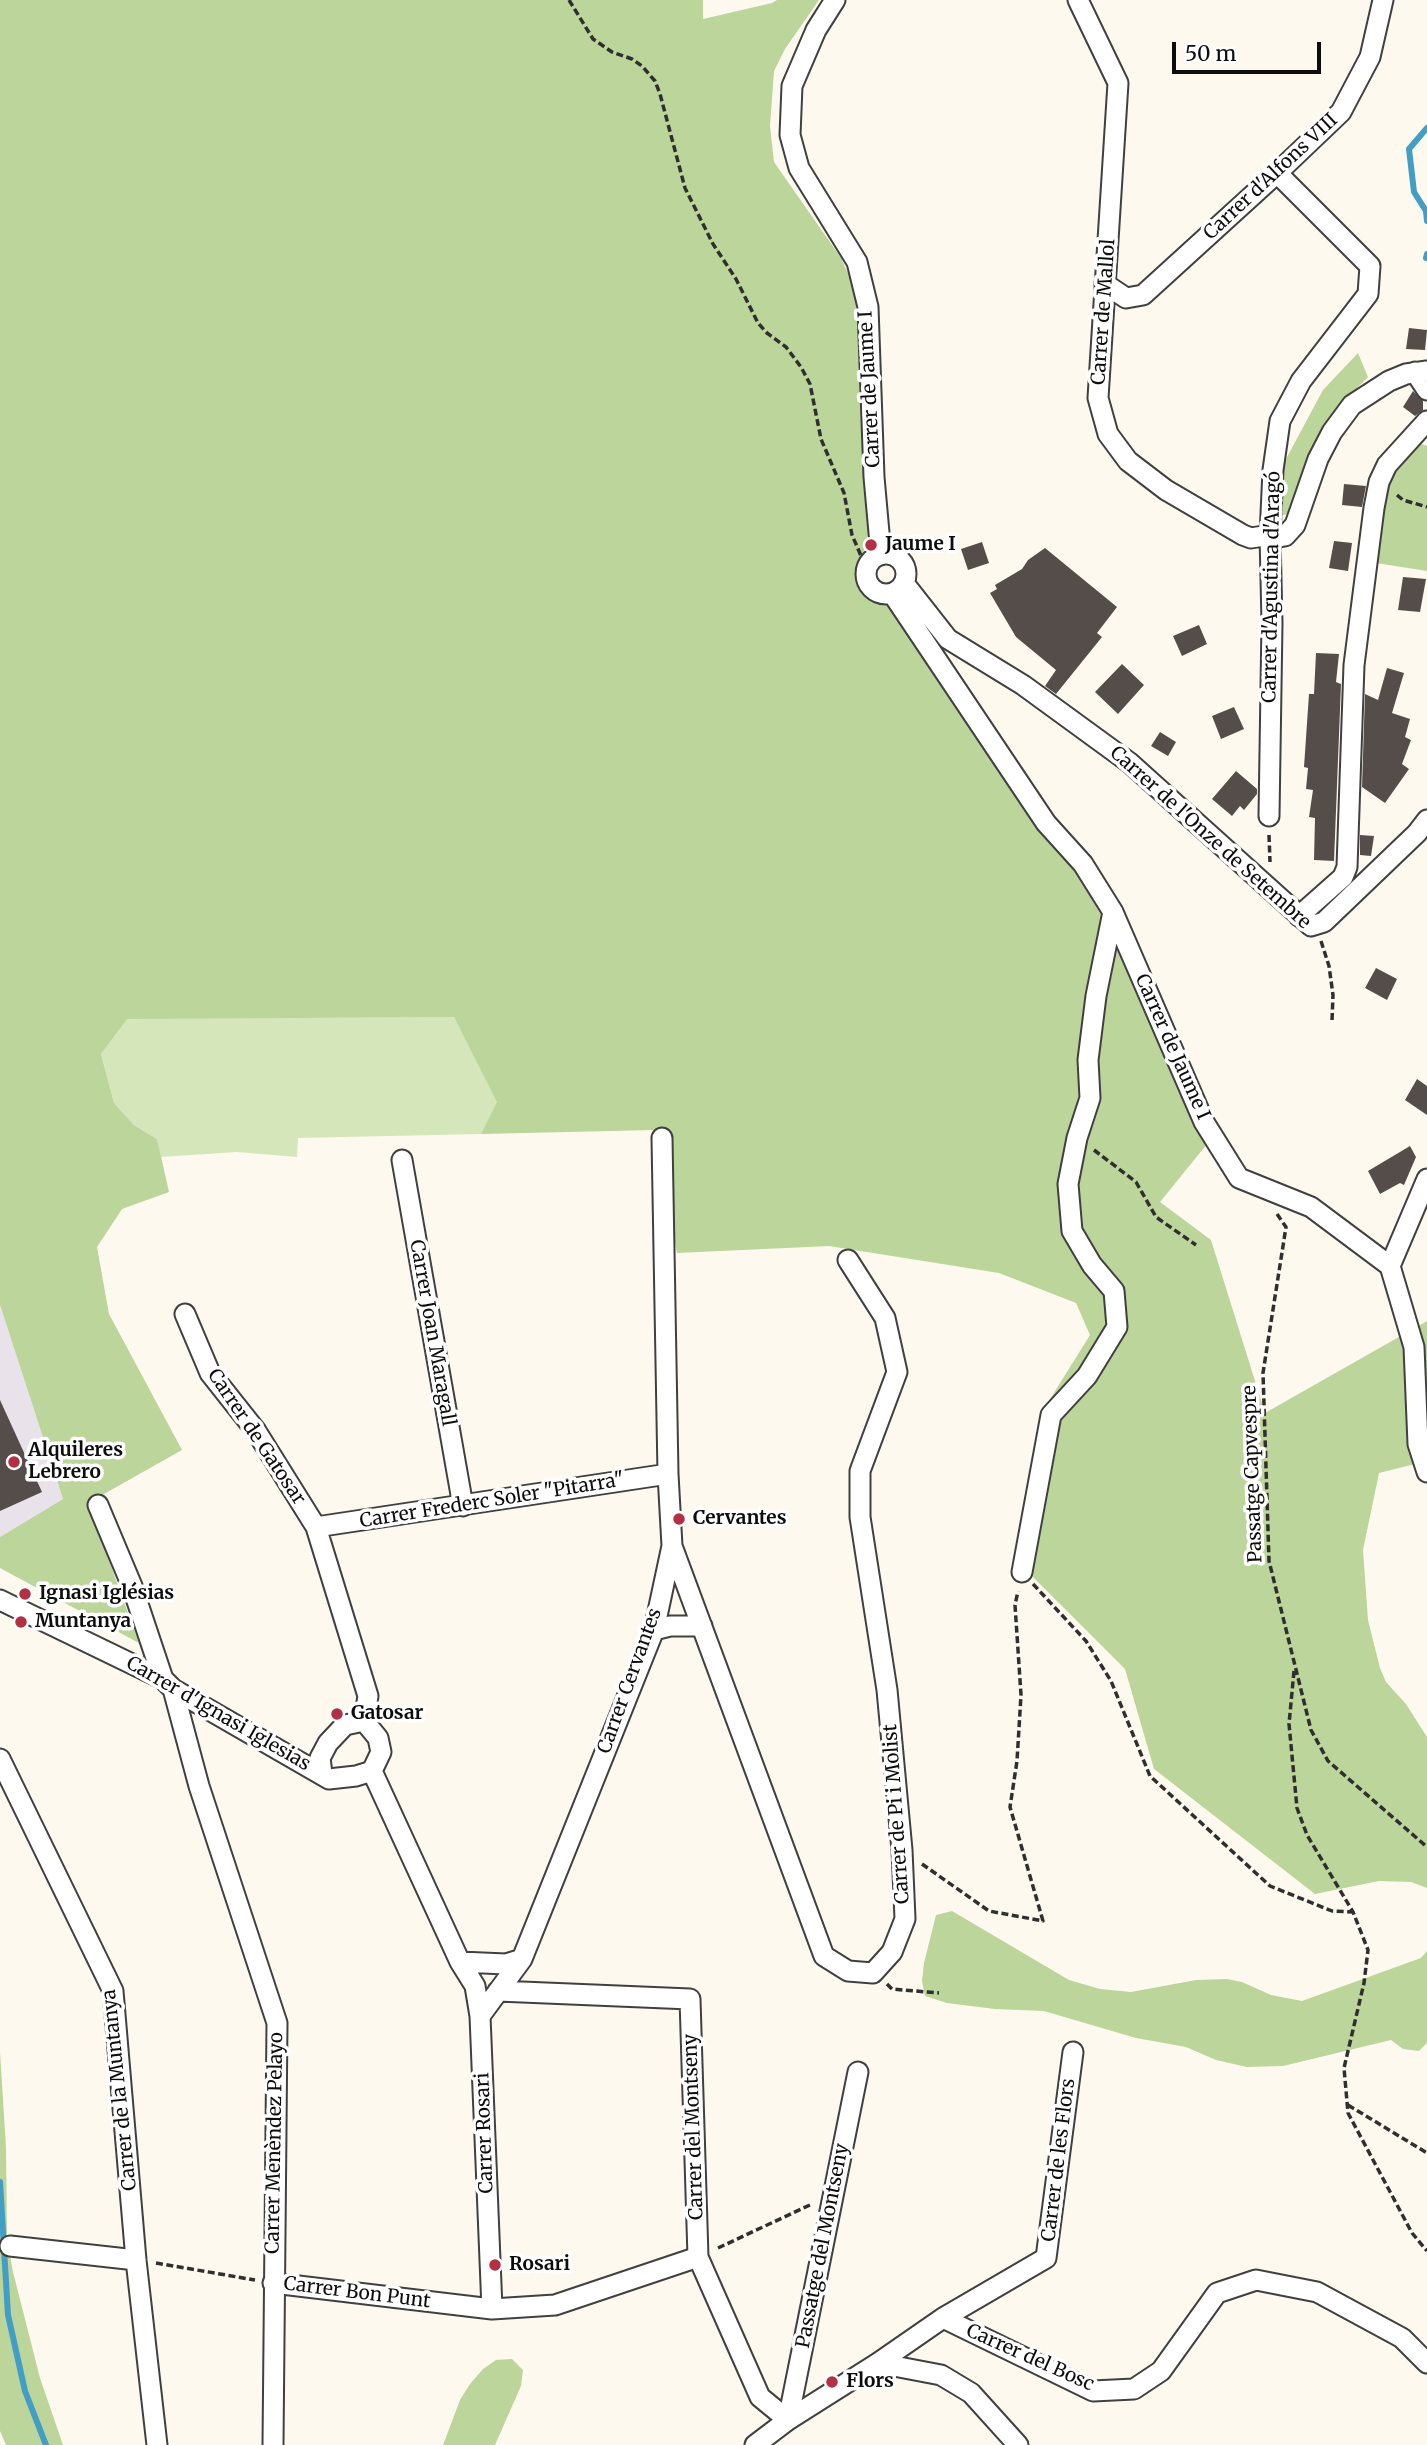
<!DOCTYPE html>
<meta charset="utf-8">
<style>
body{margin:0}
#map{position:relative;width:1427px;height:2445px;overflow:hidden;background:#fef9ee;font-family:Merriweather,serif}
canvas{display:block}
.scale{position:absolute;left:1172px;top:42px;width:149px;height:32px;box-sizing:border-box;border:4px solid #0d0d0d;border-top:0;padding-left:9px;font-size:21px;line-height:24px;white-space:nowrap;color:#0d0d0d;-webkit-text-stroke:5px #fff;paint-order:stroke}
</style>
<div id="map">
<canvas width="1427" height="2445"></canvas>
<div class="scale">50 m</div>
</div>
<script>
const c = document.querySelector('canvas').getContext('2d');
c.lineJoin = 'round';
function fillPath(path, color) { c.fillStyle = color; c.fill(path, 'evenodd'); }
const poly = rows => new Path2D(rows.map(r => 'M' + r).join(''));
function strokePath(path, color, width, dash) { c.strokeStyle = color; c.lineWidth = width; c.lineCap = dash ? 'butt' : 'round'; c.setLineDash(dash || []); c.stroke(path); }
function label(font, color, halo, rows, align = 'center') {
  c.font = font + ' Merriweather,serif'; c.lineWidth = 7; c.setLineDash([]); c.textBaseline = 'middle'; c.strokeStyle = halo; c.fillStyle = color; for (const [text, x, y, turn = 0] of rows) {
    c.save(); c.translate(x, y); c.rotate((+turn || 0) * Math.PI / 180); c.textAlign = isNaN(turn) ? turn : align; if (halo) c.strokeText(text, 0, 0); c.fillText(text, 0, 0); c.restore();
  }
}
const industrial = poly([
 [0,1305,63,1499,0,1537]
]);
const green = poly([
 [454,1017,498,1102,481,1134,298,1138,297,1157,237,1152,161,1157,157,1139,134,1125,114,1103,101,1054,127,1018]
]);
const forest = poly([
 [0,0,703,0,703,19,772,3,777,0,819,0,785,49,774,71,770,126,774,162,841,258,856,291,869,525,867,542,858,567,858,576,862,586,896,612,953,699,1100,907,1207,1144,1160,1202,1211,1240,1265,1413,1427,1321,1427,1461,1379,1473,1363,1550,1368,1620,1380,1668,1386,1682,1406,1704,1427,1737,1427,1888,1411,1882,1379,1881,1315,1894,1154,1769,1125,1669,1015,1559,1042,1412,1090,1335,1076,1303,999,1273,829,1246,677,1253,654,1130,481,1134,497,1102,454,1017,127,1019,101,1054,114,1103,134,1125,157,1139,169,1192,122,1209,97,1247,109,1314,182,1450,88,1503,139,1643,0,1568,0,1537,63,1499,0,1305],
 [1358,353,1368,377,1345,400,1305,469,1291,509,1288,514,1280,516,1279,472,1323,390],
 [1419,443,1427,446,1427,571,1376,563,1390,474],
 [952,1911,1069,1980,1100,1989,1131,1992,1196,1980,1227,1979,1242,1982,1271,1995,1302,2001,1421,1958,1427,1951,1427,2043,1419,2051,1403,2049,1391,2040,1283,2066,1247,2067,1216,2060,1186,2047,1136,2038,1044,2011,995,2009,947,2003,925,1996,922,1981,924,1963,936,1915],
 [0,2052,6,2147,7,2239,13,2272,40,2378,63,2445,6,2445,0,2431],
 [512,2359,523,2370,521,2386,495,2445,443,2445,460,2400,470,2384,483,2369,496,2360]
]);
const stream = poly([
 [1427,128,1409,149,1414,192,1426,211,1427,221],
 [1426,258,1427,254],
 [0,2182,8,2315,25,2391,46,2445]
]);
const building = poly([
 [1409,328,1427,330,1425,350,1406,349],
 [1413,391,1423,401,1423,410,1415,416,1403,407],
 [1344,484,1366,486,1362,507,1342,505],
 [1334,541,1352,543,1348,571,1329,568],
 [982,542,989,563,968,570,961,549],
 [1045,548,1117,607,1097,633,1102,637,1056,694,1045,686,1056,670,1016,637,990,593,997,589,995,585,1022,569,1028,560],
 [1403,577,1426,579,1420,612,1398,610],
 [1199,625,1207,644,1182,656,1173,636],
 [1316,653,1339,654,1336,682,1341,684,1334,861,1314,860,1315,818,1309,817,1313,790,1306,789,1308,768,1304,767,1309,694,1314,694],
 [1122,664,1144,685,1118,714,1095,692],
 [1387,668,1404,673,1392,713,1410,719,1405,737,1411,740,1402,764,1409,769,1385,803,1362,787,1365,694,1378,700],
 [1234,707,1244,729,1221,739,1212,716],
 [1160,732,1176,742,1168,756,1151,746],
 [1236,771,1257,789,1257,794,1244,810,1240,806,1232,816,1212,799],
 [1360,835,1374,836,1371,856,1360,855],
 [1376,968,1397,979,1387,1000,1365,988],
 [1417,1079,1427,1086,1427,1115,1405,1100],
 [1410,1146,1416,1157,1404,1185,1400,1183,1380,1194,1368,1171],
 [0,1400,42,1492,0,1511]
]);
const path = poly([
 [569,0,593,39,612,52,632,59,642,66,655,81,660,94,685,188,713,244,736,279,758,323,767,333,786,347,801,367,810,384,821,439,844,493,852,535,862,558],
 [1397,495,1403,500,1427,507],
 [1269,835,1270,862],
 [1321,941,1329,966,1333,995,1332,1021],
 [1094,1150,1136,1182,1156,1217,1196,1245],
 [1277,1214,1286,1227,1263,1373,1269,1561,1311,1730,1328,1761,1427,1847],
 [1033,1584,1086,1641,1111,1681,1150,1776,1270,1886,1332,1911,1353,1912],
 [1294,1671,1289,1724,1297,1808,1307,1835,1353,1912,1368,1950,1364,1983,1344,2068,1348,2113,1412,2233,1427,2251],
 [922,1864,989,1911,1043,1921,1010,1807,1017,1761,1021,1695,1015,1605,1018,1591],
 [887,1984,892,1989,939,1993],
 [1348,2105,1427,2153],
 [718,2248,812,2204],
 [156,2263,255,2280]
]);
const minor = poly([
 [835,0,816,30,792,86,790,135,799,168,857,262,868,307,874,477,881,555],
 [1078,0,1118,83,1098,398,1108,434,1128,461,1166,490,1243,535,1251,538,1270,535,1279,537,1285,536,1295,525,1318,459,1332,432,1352,405,1389,381,1406,374,1427,371],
 [1105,284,1126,298,1143,295,1277,173,1341,112,1370,57,1383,0],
 [1415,372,1427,390],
 '866 574a20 20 0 1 1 40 0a20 20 0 1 1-40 0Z',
 [904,583,948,639,1023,685,1130,763,1311,926,1324,922,1417,833,1427,820],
 [892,593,1046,823,1083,864,1113,912,1204,1122,1239,1178,1311,1207,1390,1266,1414,1347,1418,1444,1427,1472],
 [1269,816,1272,623,1270,535,1273,470,1280,421,1301,381,1368,294,1370,266,1277,173],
 [1299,916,1343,877,1347,867,1354,665,1374,508,1379,482,1387,465,1427,421],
 [402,1160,463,1506],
 [1390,1266,1427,1179],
 [98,1505,132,1586,163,1679],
 [316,1527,668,1474],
 [672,1546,824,1956,848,1971,873,1973,892,1952,905,1919,902,1850,887,1690,860,1517,860,1471,897,1372,885,1318,848,1260],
 [1022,1572,1051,1415,1087,1376,1117,1327,1114,1291,1092,1265,1072,1231,1068,1184,1077,1138,1090,1098,1088,1060,1096,996,1113,912],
 [0,1600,163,1679,173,1689,329,1779,356,1776,372,1771,381,1752,378,1738,364,1721,368,1696,316,1527,256,1431,210,1373,185,1314],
 [654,1630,670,1626,702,1626],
 [173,1689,199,1786,277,2023,273,2445],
 [0,1759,113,1991,136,2260,157,2445],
 [372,1771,460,1962,475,1986,480,2016,492,2309],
 [322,1774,320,1758,328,1743,345,1725,364,1721],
 [460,1962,506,1964,522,1959],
 [498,1991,690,1999,698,2257,760,2397,788,2420],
 [480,2016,522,1959,654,1630,672,1546,668,1474,662,1138],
 [10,2246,136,2260],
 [273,2283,492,2309,555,2305,698,2257],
 [943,2318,1093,2391,1134,2389,1161,2371,1217,2293,1256,2280,1317,2292,1402,2338,1427,2363],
 [878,2363,941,2375,971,2393,1018,2445],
 [788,2420,858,2072],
 [755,2445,788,2420,878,2363,943,2318,1046,2258,1073,2052]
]);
const markers = [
 [871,545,7,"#b32f43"],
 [14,1462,7,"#b32f43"],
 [679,1519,7,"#b32f43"],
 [25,1594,7,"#b32f43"],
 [21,1622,7,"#b32f43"],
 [337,1714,7,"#b32f43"],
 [495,2265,7,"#b32f43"],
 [832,2382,7,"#b32f43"]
];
const streetNames = [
 ["Carrer d'Alfons VIII",1271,177,-43],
 ["Carrer de Mallol",1104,312,-86],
 ["Carrer de Jaume I",870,389,-93],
 ["Carrer d'Agustina d'Aragó",1272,587,-89],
 ["Carrer de l'Onze de Setembre",1210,838,42],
 ["Carrer de Jaume I",1172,1047,66],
 ["Carrer Joan Maragall",432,1333,80],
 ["Carrer de Gatosar",256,1437,56],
 ["Passatge Capvespre",1253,1474,-92],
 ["Carrer Frederc Soler \"Pitarra\"",492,1501,-9],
 ["Carrer Cervantes",630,1681,-70],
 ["Carrer d'Ignasi Iglesias",218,1714,30],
 ["Carrer de Pi i Molist",897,1814,-94],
 ["Carrer de la Muntanya",120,2090,-96],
 ["Carrer del Montseny",694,2127,-92],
 ["Carrer Rosari",485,2133,-92],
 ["Carrer Menèndez Pelayo",275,2143,-89],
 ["Carrer de les Flors",1059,2160,-83],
 ["Passatge del Montseny",823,2246,-79],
 ["Carrer Bon Punt",357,2293,7],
 ["Carrer del Bosc",1030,2358,24]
];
const poiNames = [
 ["Jaume I",885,545],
 ["Alquileres",28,1451],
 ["Lebrero",28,1473],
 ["Cervantes",693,1519],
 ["Ignasi Iglésias",39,1594],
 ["Muntanya",35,1622],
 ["Gatosar",351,1714],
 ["Rosari",509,2265],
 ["Flors",846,2382]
];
fillPath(industrial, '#e9e2eb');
fillPath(green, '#d5e6ba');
fillPath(forest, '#bbd59a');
strokePath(stream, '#429ec4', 6);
fillPath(building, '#554d4a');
strokePath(minor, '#404040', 23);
strokePath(path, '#2f2f2f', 3.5, [7, 3.5]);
strokePath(minor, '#fff', 19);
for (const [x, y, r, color] of markers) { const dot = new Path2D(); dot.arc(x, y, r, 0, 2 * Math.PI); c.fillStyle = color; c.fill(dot); strokePath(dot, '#fff', 2.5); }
label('19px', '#0d0d0d', '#fff', streetNames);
label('bold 19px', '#0d0d0d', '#fff', poiNames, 'left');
</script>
